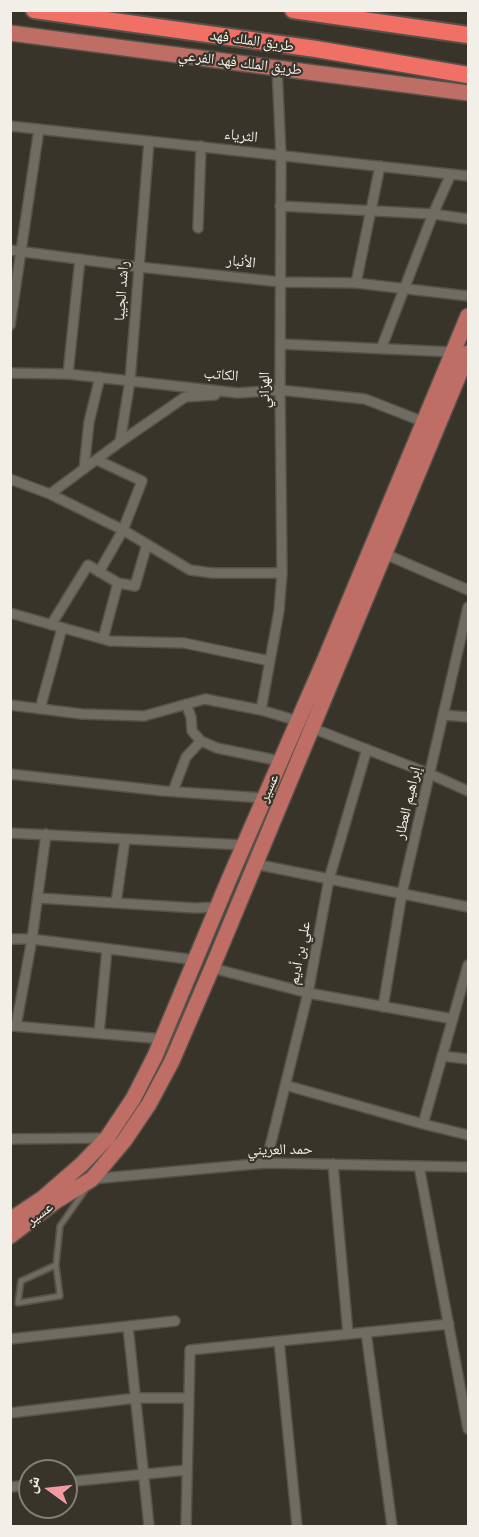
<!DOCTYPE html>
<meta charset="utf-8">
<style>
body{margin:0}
#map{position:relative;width:479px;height:1537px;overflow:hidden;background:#38342a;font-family:"Fira Sans Condensed","Noto Naskh Arabic",sans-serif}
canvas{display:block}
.frame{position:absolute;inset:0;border:12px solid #f2efe9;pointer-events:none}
.north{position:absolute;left:18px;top:1459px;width:60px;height:60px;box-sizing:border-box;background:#38342a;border:2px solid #827f76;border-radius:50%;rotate:285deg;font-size:16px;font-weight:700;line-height:24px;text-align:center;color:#f2efe9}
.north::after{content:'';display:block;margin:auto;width:21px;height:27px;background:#f49aa1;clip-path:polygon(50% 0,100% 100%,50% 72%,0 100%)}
</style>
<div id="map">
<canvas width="479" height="1537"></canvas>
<div class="frame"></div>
<div class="north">ش</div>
</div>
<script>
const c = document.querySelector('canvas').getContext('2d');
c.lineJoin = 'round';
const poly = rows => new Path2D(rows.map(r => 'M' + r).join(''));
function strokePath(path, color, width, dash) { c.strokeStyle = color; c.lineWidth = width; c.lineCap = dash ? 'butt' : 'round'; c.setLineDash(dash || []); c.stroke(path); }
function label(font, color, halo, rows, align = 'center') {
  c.font = font + ' "Fira Sans Condensed","Noto Naskh Arabic",sans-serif'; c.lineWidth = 4.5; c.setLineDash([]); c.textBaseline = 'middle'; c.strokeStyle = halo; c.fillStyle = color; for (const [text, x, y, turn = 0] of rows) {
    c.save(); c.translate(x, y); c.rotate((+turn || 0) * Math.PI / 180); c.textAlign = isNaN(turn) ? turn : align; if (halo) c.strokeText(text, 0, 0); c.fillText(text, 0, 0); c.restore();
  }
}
const service = poly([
 [56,1265,21,1281,18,1303,60,1296,56,1265,60,1226,86,1189]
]);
const minor = poly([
 [10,126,468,176],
 [280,206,433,214,468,219],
 [198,228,201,146],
 [10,250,139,267,281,282,356,283,468,296],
 [356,283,380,166],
 [10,325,39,129],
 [280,344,453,352],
 [381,349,433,214,451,174],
 [10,373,68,374,238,393,280,390,365,399,424,422],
 [68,374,80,259],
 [120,442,130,381,149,141],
 [97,460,142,481,123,530,99,572],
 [84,469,89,422,100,377],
 [10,479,50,494,123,530,190,570,212,573,282,573],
 [50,494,120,442,185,397,215,395],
 [385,554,468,590],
 [10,613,110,641,184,643,270,661],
 [51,625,88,565,118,583,135,586,147,544],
 [103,639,118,583],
 [186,704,191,717,192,731,201,741,217,748,280,761],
 [10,705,82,714,144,716,205,699,261,710,298,721],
 [40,709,62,628],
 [261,710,279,611,282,573,280,390,281,155,277,68],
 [444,715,468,717],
 [312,728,430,774,468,791],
 [10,774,164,791,264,798],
 [173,791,186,757,201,741],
 [10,833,244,845],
 [255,864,468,907],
 [38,898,195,908,218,907],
 [116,903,125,839],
 [10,939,32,939,196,960],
 [212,968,308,993,453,1019],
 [383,1007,402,893,468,607],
 [13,1026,163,1039],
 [16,1026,32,939,46,834],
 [99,1033,107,949],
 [442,1056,468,1059],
 [285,1085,423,1124,468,1135],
 [423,1124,468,965],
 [10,1139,107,1138],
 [266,1163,308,993,329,879,367,749],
 [333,1164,348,1334],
 [419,1166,468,1429],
 [92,1179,266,1163,468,1167],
 [128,1327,149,1526],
 [366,1332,392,1526],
 [10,1339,175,1321],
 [279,1341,297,1526],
 [10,1413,136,1398,189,1398],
 [66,1482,187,1470],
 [10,1487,30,1485],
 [186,1526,190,1350,449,1324]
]);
const primary = poly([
 [10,33,468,93],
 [10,1220,43,1198,82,1164,107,1138,133,1099,155,1056,230,877,325,659,468,316],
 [10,1236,56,1201,92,1179,124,1141,149,1104,172,1061,212,968,468,353]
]);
const motorway = poly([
 [34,10,316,49,468,75],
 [293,10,468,35]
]);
const streetNames = [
 ["طريق الملك فهد",252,41,8],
 ["طريق الملك فهد الفرعي",240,63,7],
 ["الثرياء",241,136,6],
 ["الأنبار",241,262,6],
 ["راشد الجيبا",122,291,-86],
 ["الكاتب",221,375,5],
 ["الهزاني",265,390,-90],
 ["عسير",269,788,-66],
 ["إبراهيم العطار",408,803,-77],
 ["علي بن أديم",300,953,-79],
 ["حمد العريني",280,1150,-1],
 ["عسير",40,1214,-37]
];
strokePath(service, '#56524a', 8);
strokePath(minor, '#56524a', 12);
strokePath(primary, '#56524a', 18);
strokePath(motorway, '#56524a', 20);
strokePath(service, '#716c61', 4.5);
strokePath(minor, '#716c61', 9);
strokePath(primary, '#be6e64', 15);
strokePath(motorway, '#f17066', 16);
label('15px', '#f2efe9', '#38342a', streetNames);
</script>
